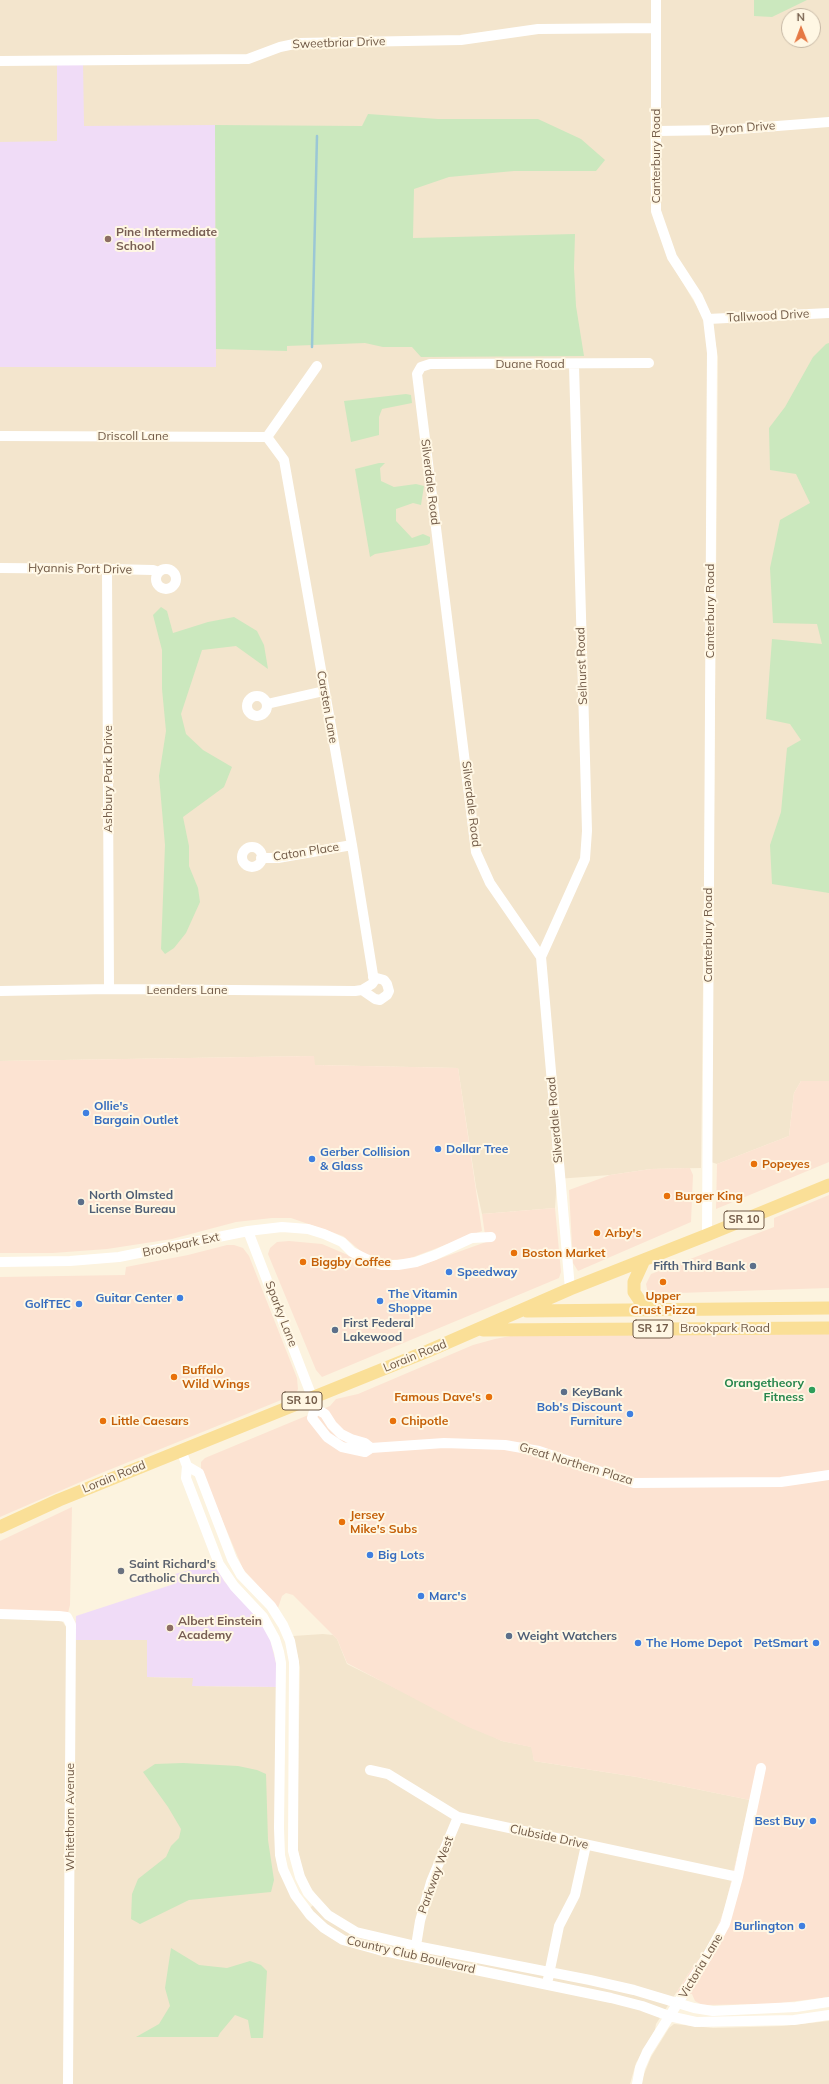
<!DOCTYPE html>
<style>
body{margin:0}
#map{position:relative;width:829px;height:2084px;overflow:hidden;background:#fcf3df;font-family:Mulish,sans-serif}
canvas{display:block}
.north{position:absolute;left:781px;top:8px;width:40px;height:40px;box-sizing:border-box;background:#fff7e4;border:1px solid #c6b8a5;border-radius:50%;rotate:359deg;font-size:11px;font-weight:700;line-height:16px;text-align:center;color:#715a47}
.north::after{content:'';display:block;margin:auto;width:14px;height:18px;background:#e57844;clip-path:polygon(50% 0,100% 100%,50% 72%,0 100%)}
</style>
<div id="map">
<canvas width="829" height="2084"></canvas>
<div class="north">N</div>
</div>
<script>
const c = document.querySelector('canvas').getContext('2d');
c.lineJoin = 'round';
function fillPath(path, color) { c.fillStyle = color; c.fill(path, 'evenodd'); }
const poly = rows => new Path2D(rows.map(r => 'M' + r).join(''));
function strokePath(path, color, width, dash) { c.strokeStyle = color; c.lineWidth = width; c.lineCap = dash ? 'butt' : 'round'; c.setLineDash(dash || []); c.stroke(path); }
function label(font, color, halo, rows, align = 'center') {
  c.font = font + ' Mulish,sans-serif'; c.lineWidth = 4; c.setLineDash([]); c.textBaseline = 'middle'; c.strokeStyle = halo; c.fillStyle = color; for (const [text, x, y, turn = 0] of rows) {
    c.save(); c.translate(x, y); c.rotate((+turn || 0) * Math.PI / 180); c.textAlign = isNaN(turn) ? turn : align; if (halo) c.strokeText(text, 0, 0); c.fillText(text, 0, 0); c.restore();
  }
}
const residential = poly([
 [0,0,652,0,650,176,652,211,674,268,705,320,707,340,706,717,701,1168,651,1169,610,1175,557,1179,555,1208,482,1214,476,1187,458,1068,314,1065,314,1056,0,1061],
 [661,0,829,0,829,1081,801,1081,794,1093,789,1136,717,1164,711,1162,718,357,709,310,673,250,659,205],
 [789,16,813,16,813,40,789,40],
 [0,1618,62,1621,75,1640,147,1640,147,1677,193,1678,193,1686,278,1687,277,1853,304,1914,319,1899,309,1885,301,1867,297,1844,300,1667,293,1636,323,1634,333,1635,337,1639,347,1664,502,1741,532,1747,534,1761,637,1777,750,1800,725,1908,711,1943,703,1955,694,1965,656,2024,655,2030,636,2063,630,2084,0,2084],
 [829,2021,829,2084,640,2084,651,2057,669,2028,674,2024,713,2028,750,2027,782,2026]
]);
const commercial = poly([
 [314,1056,315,1065,458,1068,482,1231,408,1259,389,1260,363,1253,343,1236,291,1218,272,1218,236,1222,172,1239,107,1249,53,1253,0,1253,0,1061],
 [801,1081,829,1081,829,1162,716,1209,717,1164,789,1136,794,1093],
 [690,1168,693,1175,691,1222,578,1271,573,1263,569,1190,610,1175,651,1169],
 [829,1195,829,1288,648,1294,646,1284,651,1274,774,1227,774,1218],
 [555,1208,561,1272,559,1278,322,1377,316,1370,268,1254,270,1248,277,1242,289,1241,322,1244,383,1270,419,1266,486,1242,482,1214],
 [227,1245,234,1245,243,1248,249,1256,297,1378,298,1389,296,1394,99,1474,0,1517,0,1277,125,1275,126,1267,188,1255],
 [829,1330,829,1997,773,2004,702,2005,695,2001,692,1994,676,1993,694,1965,703,1955,711,1943,725,1908,750,1800,637,1777,534,1761,531,1747,502,1741,466,1726,347,1663,337,1639,293,1595,286,1593,282,1596,278,1608,243,1569,201,1470,201,1462,205,1458,330,1406,336,1399,358,1394,473,1345,495,1339,520,1334],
 [72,1507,70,1605,68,1613,0,1611,0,1541]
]);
const education = poly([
 [57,61,83,61,84,126,215,125,216,367,0,367,0,142,57,141],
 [213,1559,224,1581,261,1620,269,1635,278,1671,278,1687,192,1686,193,1678,147,1677,147,1640,75,1640,76,1616,174,1584,175,1574,208,1565]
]);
const green = poly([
 [754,0,807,0,772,17,754,16],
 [368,114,438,119,538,119,581,139,605,160,596,171,514,171,449,177,414,189,413,238,575,234,574,268,576,306,584,356,421,357,412,347,383,347,365,343,287,346,287,351,216,349,215,125,362,126],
 [829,343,829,893,772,884,770,845,781,812,787,748,801,740,790,724,766,719,772,639,822,644,817,624,773,623,770,568,780,520,810,503,796,474,770,470,769,428,785,407,813,357,826,344],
 [406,394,411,395,412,403,382,409,379,417,379,435,351,442,344,401],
 [379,463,385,463,380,468,381,481,394,487,416,484,424,486,421,505,413,503,396,509,396,521,412,538,423,534,430,537,430,543,427,545,375,554,370,557,355,469],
 [161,607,167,611,173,633,208,622,234,617,257,631,264,645,268,669,236,646,202,650,181,714,186,734,203,750,232,767,224,787,183,817,189,846,189,866,198,888,200,902,186,933,174,948,165,954,161,949,165,845,159,776,166,731,162,689,162,650,153,615],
 [183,1763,238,1766,257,1770,266,1774,268,1840,274,1880,271,1892,189,1900,140,1924,131,1919,132,1894,138,1879,166,1857,171,1846,179,1838,181,1829,168,1807,143,1772,155,1764],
 [171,1948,199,1965,227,1968,250,1961,261,1965,267,1971,263,2038,251,2038,248,2020,235,2015,220,2033,218,2037,136,2037,159,2024,170,2006,165,1988]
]);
const stream = poly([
 [312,347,317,136]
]);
const minor = poly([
 [656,0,656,211,672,257,698,297,708,319,712,353,707,1235],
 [0,61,248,59,280,47,299,43,461,40,538,29,655,28],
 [657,131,726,130,829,122],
 [708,319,829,313],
 [0,436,267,437],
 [267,437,317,366],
 [0,568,107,569,153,570,159,572],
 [107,569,109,989],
 '156 579a10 10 0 1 1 20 0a10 10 0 1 1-20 0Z',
 '247 706a10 10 0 1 1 20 0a10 10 0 1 1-20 0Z',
 [267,704,324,691],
 '242 857a10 10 0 1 1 20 0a10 10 0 1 1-20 0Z',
 [261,858,278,858,352,845],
 [541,957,585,859,587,831,574,365],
 [362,990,375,999,380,1000,387,995,389,991,387,984,384,980,373,977],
 [0,991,109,989,355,991,362,990,372,984,374,981,352,845,284,460,267,437],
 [248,1231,312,1397,315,1408,312,1418,327,1437,342,1447,365,1452,371,1448,444,1443,505,1445,539,1451,634,1483,781,1482,829,1475],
 [0,1262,70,1261,119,1257,248,1231,282,1227,308,1229,324,1234,342,1242,352,1252,370,1261,382,1265,398,1265,416,1262,435,1255,472,1238,491,1237],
 [570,1289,541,957,490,883,476,852,417,374,421,367,430,364,649,363],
 [315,1408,325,1414,332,1425,341,1434,351,1439,365,1443,371,1448],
 [181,1450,187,1466,186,1478,219,1564,234,1586,263,1617,275,1639,279,1652,281,1663,279,1828,280,1855,283,1869,295,1895,310,1915,324,1928,343,1940,379,1950,611,1998,642,2006,669,2016,696,2022,794,2020,829,2015],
 [187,1466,199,1473,232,1559,241,1575,271,1606,283,1625,290,1641,294,1662,293,1851,300,1877,308,1893,328,1915,356,1932,416,1946,590,1980,634,1990,694,2008,713,2011,796,2007,829,2002],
 [0,1614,59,1616,67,1617,71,1625,68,2084],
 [370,1770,388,1774,458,1817,738,1877],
 [415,1952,420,1921,431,1882,458,1817],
 [548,1979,559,1926,575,1895,586,1845],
 [637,2084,640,2068,647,2052,708,1955,725,1924,738,1877,761,1768]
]);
const major = poly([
 [644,1260,634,1282,634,1292,642,1304,650,1309],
 [527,1311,829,1308],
 [483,1330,829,1328],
 [0,1527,59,1500,428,1351,570,1289,707,1235,829,1185]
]);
const markers = [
 [108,239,4,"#8d6e63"],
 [86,1113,4,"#3f7fe0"],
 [438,1149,4,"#3f7fe0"],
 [312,1159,4,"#3f7fe0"],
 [754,1164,4,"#e8710a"],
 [667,1196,4,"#e8710a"],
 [81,1202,4,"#5c6f8a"],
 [597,1233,4,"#e8710a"],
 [514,1253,4,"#e8710a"],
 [303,1262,4,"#e8710a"],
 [753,1266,4,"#5c6f8a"],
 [449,1272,4,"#3f7fe0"],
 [663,1282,4,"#e8710a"],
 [180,1298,4,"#3f7fe0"],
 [380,1301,4,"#3f7fe0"],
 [79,1304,4,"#3f7fe0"],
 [335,1330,4,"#5c6f8a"],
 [174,1377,4,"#e8710a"],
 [812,1390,4,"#2e9e5b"],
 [564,1392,4,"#5c6f8a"],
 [489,1397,4,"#e8710a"],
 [630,1414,4,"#3f7fe0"],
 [103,1421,4,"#e8710a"],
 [393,1421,4,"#e8710a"],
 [342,1522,4,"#e8710a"],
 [370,1555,4,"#3f7fe0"],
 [121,1571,4,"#6b7280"],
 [421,1596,4,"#3f7fe0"],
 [170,1628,4,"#8d6e63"],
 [509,1636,4,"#5c6f8a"],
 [638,1643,4,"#3f7fe0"],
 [816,1643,4,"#3f7fe0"],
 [813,1821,4,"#3f7fe0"],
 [802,1926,4,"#3f7fe0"]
];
const shields = [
 [744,1220,40],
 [653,1329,40],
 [302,1401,40]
];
const shieldNames = [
 ["SR 10",744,1220],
 ["SR 17",653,1329],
 ["SR 10",302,1401]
];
const streetNames = [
 ["Sweetbriar Drive",339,43,-2],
 ["Byron Drive",743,128,-4],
 ["Canterbury Road",656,156,-90],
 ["Tallwood Drive",768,316,-3],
 ["Duane Road",530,364],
 ["Driscoll Lane",133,436],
 ["Silverdale Road",430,482,83],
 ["Hyannis Port Drive",80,569,1],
 ["Canterbury Road",710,611,-90],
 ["Selhurst Road",582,666,-92],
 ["Carsten Lane",327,707,80],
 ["Ashbury Park Drive",108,779,-90],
 ["Silverdale Road",471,804,83],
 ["Caton Place",306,852,-9],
 ["Canterbury Road",708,935,-90],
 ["Leenders Lane",187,990],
 ["Silverdale Road",555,1120,-95],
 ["Brookpark Ext",181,1245,-12],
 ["Sparky Lane",281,1314,69],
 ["Brookpark Road",725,1328],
 ["Lorain Road",415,1356,-22],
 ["Great Northern Plaza",576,1464,17],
 ["Lorain Road",114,1477,-22],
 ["Whitethorn Avenue",70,1817,-90],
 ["Clubside Drive",549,1837,12],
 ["Parkway West",436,1875,-70],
 ["Country Club Boulevard",411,1955,13],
 ["Victoria Lane",701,1966,-59]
];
const educationNames = [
 ["Pine Intermediate",116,232],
 ["School",116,246],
 ["Albert Einstein",178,1621],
 ["Academy",178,1635]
];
const shopNames = [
 ["Ollie's",94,1106],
 ["Bargain Outlet",94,1120],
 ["Dollar Tree",446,1149],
 ["Gerber Collision",320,1152],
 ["& Glass",320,1166],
 ["Speedway",457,1272],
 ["The Vitamin",388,1294],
 ["Shoppe",388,1308],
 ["Guitar Center",172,1298,"right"],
 ["GolfTEC",71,1304,"right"],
 ["Bob's Discount",622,1407,"right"],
 ["Furniture",622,1421,"right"],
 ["Big Lots",378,1555],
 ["Marc's",429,1596],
 ["The Home Depot",646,1643],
 ["PetSmart",808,1643,"right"],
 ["Best Buy",805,1821,"right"],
 ["Burlington",794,1926,"right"]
];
const foodNames = [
 ["Popeyes",762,1164],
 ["Burger King",675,1196],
 ["Arby's",605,1233],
 ["Boston Market",522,1253],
 ["Biggby Coffee",311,1262],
 ["Upper",663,1296,"center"],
 ["Crust Pizza",663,1310,"center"],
 ["Buffalo",182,1370],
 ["Wild Wings",182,1384],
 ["Famous Dave's",481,1397,"right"],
 ["Little Caesars",111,1421],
 ["Chipotle",401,1421],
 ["Jersey",350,1515],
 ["Mike's Subs",350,1529]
];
const serviceNames = [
 ["North Olmsted",89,1195],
 ["License Bureau",89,1209],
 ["Fifth Third Bank",745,1266,"right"],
 ["First Federal",343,1323],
 ["Lakewood",343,1337],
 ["KeyBank",572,1392],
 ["Weight Watchers",517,1636]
];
const leisureNames = [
 ["Orangetheory",804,1383],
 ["Fitness",804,1397]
];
const worshipNames = [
 ["Saint Richard's",129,1564],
 ["Catholic Church",129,1578]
];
fillPath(residential, '#f3e5cd');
fillPath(commercial, '#fce3d2');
fillPath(education, '#f0dcf7');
fillPath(green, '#cbe8be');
strokePath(stream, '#9bc7d6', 2.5);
strokePath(minor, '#fff', 10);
strokePath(major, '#fadf97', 13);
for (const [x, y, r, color] of markers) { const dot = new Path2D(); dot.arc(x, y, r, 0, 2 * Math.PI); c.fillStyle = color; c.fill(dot); strokePath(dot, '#fff7e4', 1.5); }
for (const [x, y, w] of shields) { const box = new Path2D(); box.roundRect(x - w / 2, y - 9, w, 18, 3); c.fillStyle = '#fff7e4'; c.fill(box); strokePath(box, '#715a47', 1); }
label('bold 11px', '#715a47', null, shieldNames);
label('12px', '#715a47', '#fff7e4', streetNames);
label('bold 12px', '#785e54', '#fff7e4', educationNames, 'left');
label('bold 12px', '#366cbe', '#fff7e4', shopNames, 'left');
label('bold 12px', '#c56008', '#fff7e4', foodNames, 'left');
label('bold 12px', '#4e5e75', '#fff7e4', serviceNames, 'left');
label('bold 12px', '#27864d', '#fff7e4', leisureNames, 'right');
label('bold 12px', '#5b616d', '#fff7e4', worshipNames, 'left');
</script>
